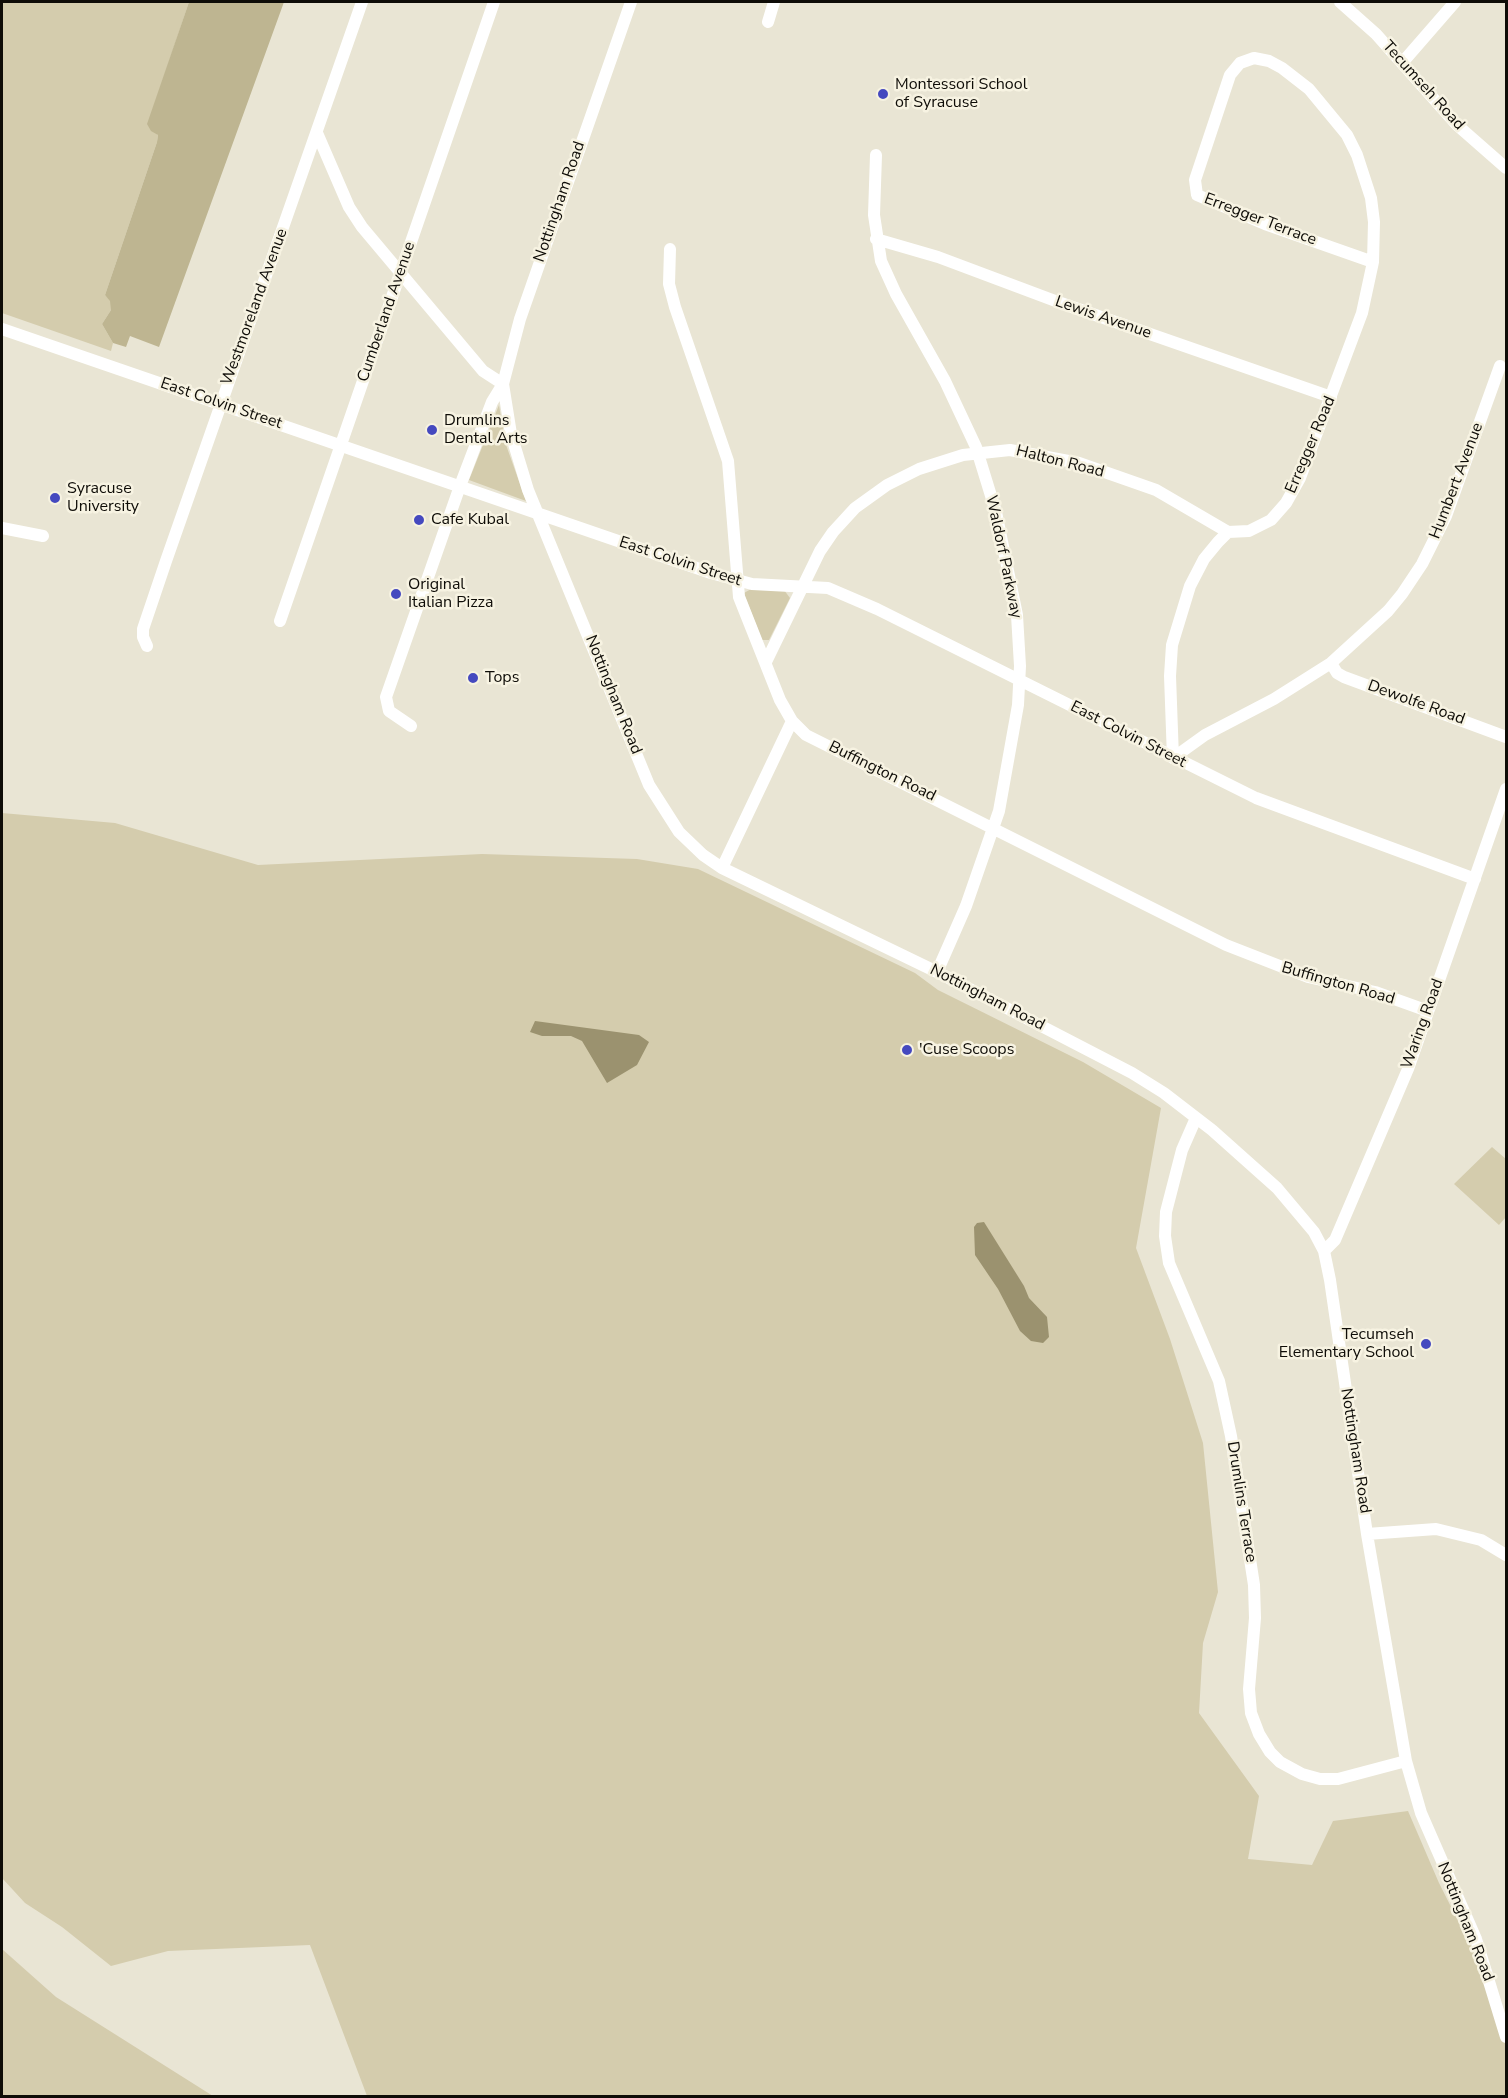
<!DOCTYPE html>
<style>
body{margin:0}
#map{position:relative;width:1508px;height:2098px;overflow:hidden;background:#e9e5d4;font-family:"Nunito Sans",sans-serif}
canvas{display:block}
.frame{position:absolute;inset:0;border:3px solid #0e0c07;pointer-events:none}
</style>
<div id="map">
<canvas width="1508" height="2098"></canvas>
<div class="frame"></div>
</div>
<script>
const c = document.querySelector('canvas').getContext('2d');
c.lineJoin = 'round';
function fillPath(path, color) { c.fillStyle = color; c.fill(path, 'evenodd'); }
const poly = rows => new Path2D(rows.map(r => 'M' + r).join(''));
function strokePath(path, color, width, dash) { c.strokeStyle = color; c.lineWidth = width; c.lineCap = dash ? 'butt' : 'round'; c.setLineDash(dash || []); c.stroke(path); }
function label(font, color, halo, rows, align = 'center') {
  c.font = font + ' "Nunito Sans",sans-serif'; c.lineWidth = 5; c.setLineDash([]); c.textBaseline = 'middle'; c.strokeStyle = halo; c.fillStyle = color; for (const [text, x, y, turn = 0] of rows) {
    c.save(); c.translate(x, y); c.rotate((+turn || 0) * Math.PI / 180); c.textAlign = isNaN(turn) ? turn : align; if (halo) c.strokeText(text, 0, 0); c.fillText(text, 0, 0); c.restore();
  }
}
const green = poly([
 [2,2,189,2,148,124,158,135,157,142,105,295,111,300,111,310,102,324,113,343,111,351,2,313],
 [499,405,505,442,526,501,469,480],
 [751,589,784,590,790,598,769,640,762,640,744,593],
 [2,813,115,823,258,865,482,854,637,859,698,869,915,973,938,990,1083,1062,1161,1108,1136,1248,1170,1339,1203,1443,1218,1592,1203,1643,1199,1713,1259,1796,1248,1859,1312,1865,1333,1821,1408,1811,1439,1883,1506,2016,1506,2096,367,2096,310,1945,168,1951,111,1966,62,1927,25,1903,2,1878],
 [1492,1147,1506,1159,1506,1217,1499,1225,1454,1184],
 [2,1949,56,1997,213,2096,2,2096]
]);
const forest = poly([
 [189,2,284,2,159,347,130,336,126,347,113,343,102,324,111,310,110,301,105,295,157,142,158,135,151,131,147,124]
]);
const water = poly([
 [535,1021,639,1035,649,1042,637,1065,607,1083,582,1041,571,1036,542,1036,530,1032],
 [984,1222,1024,1286,1029,1298,1047,1317,1049,1337,1043,1343,1031,1341,1020,1331,998,1289,975,1255,974,1227,977,1223]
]);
const minor = poly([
 [631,2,520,319,503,384,511,434,528,490,649,785,679,832,703,855,722,868,937,972,1132,1073,1164,1093,1212,1130,1277,1188,1314,1232,1324,1251,1330,1280,1367,1534,1406,1761,1421,1813,1476,1939,1506,2037],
 [1340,2,1376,34,1457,125,1506,168],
 [768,22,774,2],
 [1402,63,1455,2],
 [317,133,349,207,362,227,483,371,503,384,492,402,460,486,386,697,389,711,411,726],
 [876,155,874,215,881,261,896,294,945,381,976,447,996,512,1017,615,1020,666,1018,705,999,811,966,906,937,972],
 [876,239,938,257,1058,302,1331,397],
 [670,249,669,284,675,307,728,461,739,597,780,700,792,721,806,735,1226,945,1308,977,1375,992,1428,1011],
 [2,329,711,573,752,584,828,588,877,609,1256,798,1475,879],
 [2,528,43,536],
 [280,621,494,2],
 [147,646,143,637,143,629,166,561,362,2],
 [766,662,820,551,833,532,855,508,887,485,919,469,963,455,1010,450,1079,463,1156,490,1228,532],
 [1331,663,1337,673,1344,677,1506,737],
 [1173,758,1170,676,1172,645,1190,586,1204,559,1218,542,1228,532,1249,531,1271,520,1286,503,1300,478,1362,313,1373,262,1374,222,1371,198,1357,155,1347,135,1309,89,1282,68,1269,61,1254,58,1240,63,1230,75,1195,180,1197,195,1265,224,1373,262],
 [1173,758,1205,735,1274,699,1331,663,1388,611,1402,594,1422,564,1446,516,1500,366],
 [722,868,792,721],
 [1196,1118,1182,1150,1166,1212,1165,1236,1169,1263,1219,1381,1231,1436,1254,1585,1255,1618,1249,1689,1251,1713,1259,1734,1270,1752,1280,1762,1302,1774,1320,1779,1338,1779,1406,1761],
 [1324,1251,1335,1240,1408,1069,1506,789],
 [1367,1534,1436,1529,1481,1540,1506,1555]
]);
const markers = [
 [883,94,6,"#4549bf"],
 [432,430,6,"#4549bf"],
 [55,498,6,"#4549bf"],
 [419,520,6,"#4549bf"],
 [396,594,6,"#4549bf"],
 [473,678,6,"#4549bf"],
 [907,1050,6,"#4549bf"],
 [1426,1344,6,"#4549bf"]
];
const poiNames = [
 ["Montessori School",895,85],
 ["of Syracuse",895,103],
 ["Drumlins",444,421],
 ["Dental Arts",444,439],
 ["Syracuse",67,489],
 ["University",67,507],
 ["Cafe Kubal",431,520],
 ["Original",408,585],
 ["Italian Pizza",408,603],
 ["Tops",485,678],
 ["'Cuse Scoops",919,1050],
 ["Tecumseh",1414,1335,"right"],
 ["Elementary School",1414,1353,"right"]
];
const streetNames = [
 ["Tecumseh Road",1423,86,48],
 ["Nottingham Road",560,202,-71],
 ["Erregger Terrace",1260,220,21],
 ["Westmoreland Avenue",255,307,-70],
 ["Cumberland Avenue",387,312,-71],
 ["Lewis Avenue",1103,318,19],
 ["East Colvin Street",221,404,19],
 ["Erregger Road",1311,445,-67],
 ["Halton Road",1060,462,14],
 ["Humbert Avenue",1457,481,-69],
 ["Waldorf Parkway",1003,557,78],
 ["East Colvin Street",680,562,18],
 ["Nottingham Road",613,695,68],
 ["Dewolfe Road",1416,703,20],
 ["East Colvin Street",1128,735,27],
 ["Buffington Road",882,772,26],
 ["Buffington Road",1338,984,16],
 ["Nottingham Road",987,998,27],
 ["Waring Road",1423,1024,-70],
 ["Nottingham Road",1355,1451,81],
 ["Drumlins Terrace",1241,1502,81],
 ["Nottingham Road",1465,1922,68]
];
fillPath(green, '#d4ccad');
fillPath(forest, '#beb591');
fillPath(water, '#9b926f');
strokePath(minor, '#fff', 12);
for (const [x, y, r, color] of markers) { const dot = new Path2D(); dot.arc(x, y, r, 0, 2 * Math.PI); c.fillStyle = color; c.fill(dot); strokePath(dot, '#f7f3e2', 2); }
label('16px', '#0e0c07', '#f7f3e2', poiNames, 'left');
label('16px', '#0e0c07', '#f7f3e2', streetNames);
</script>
